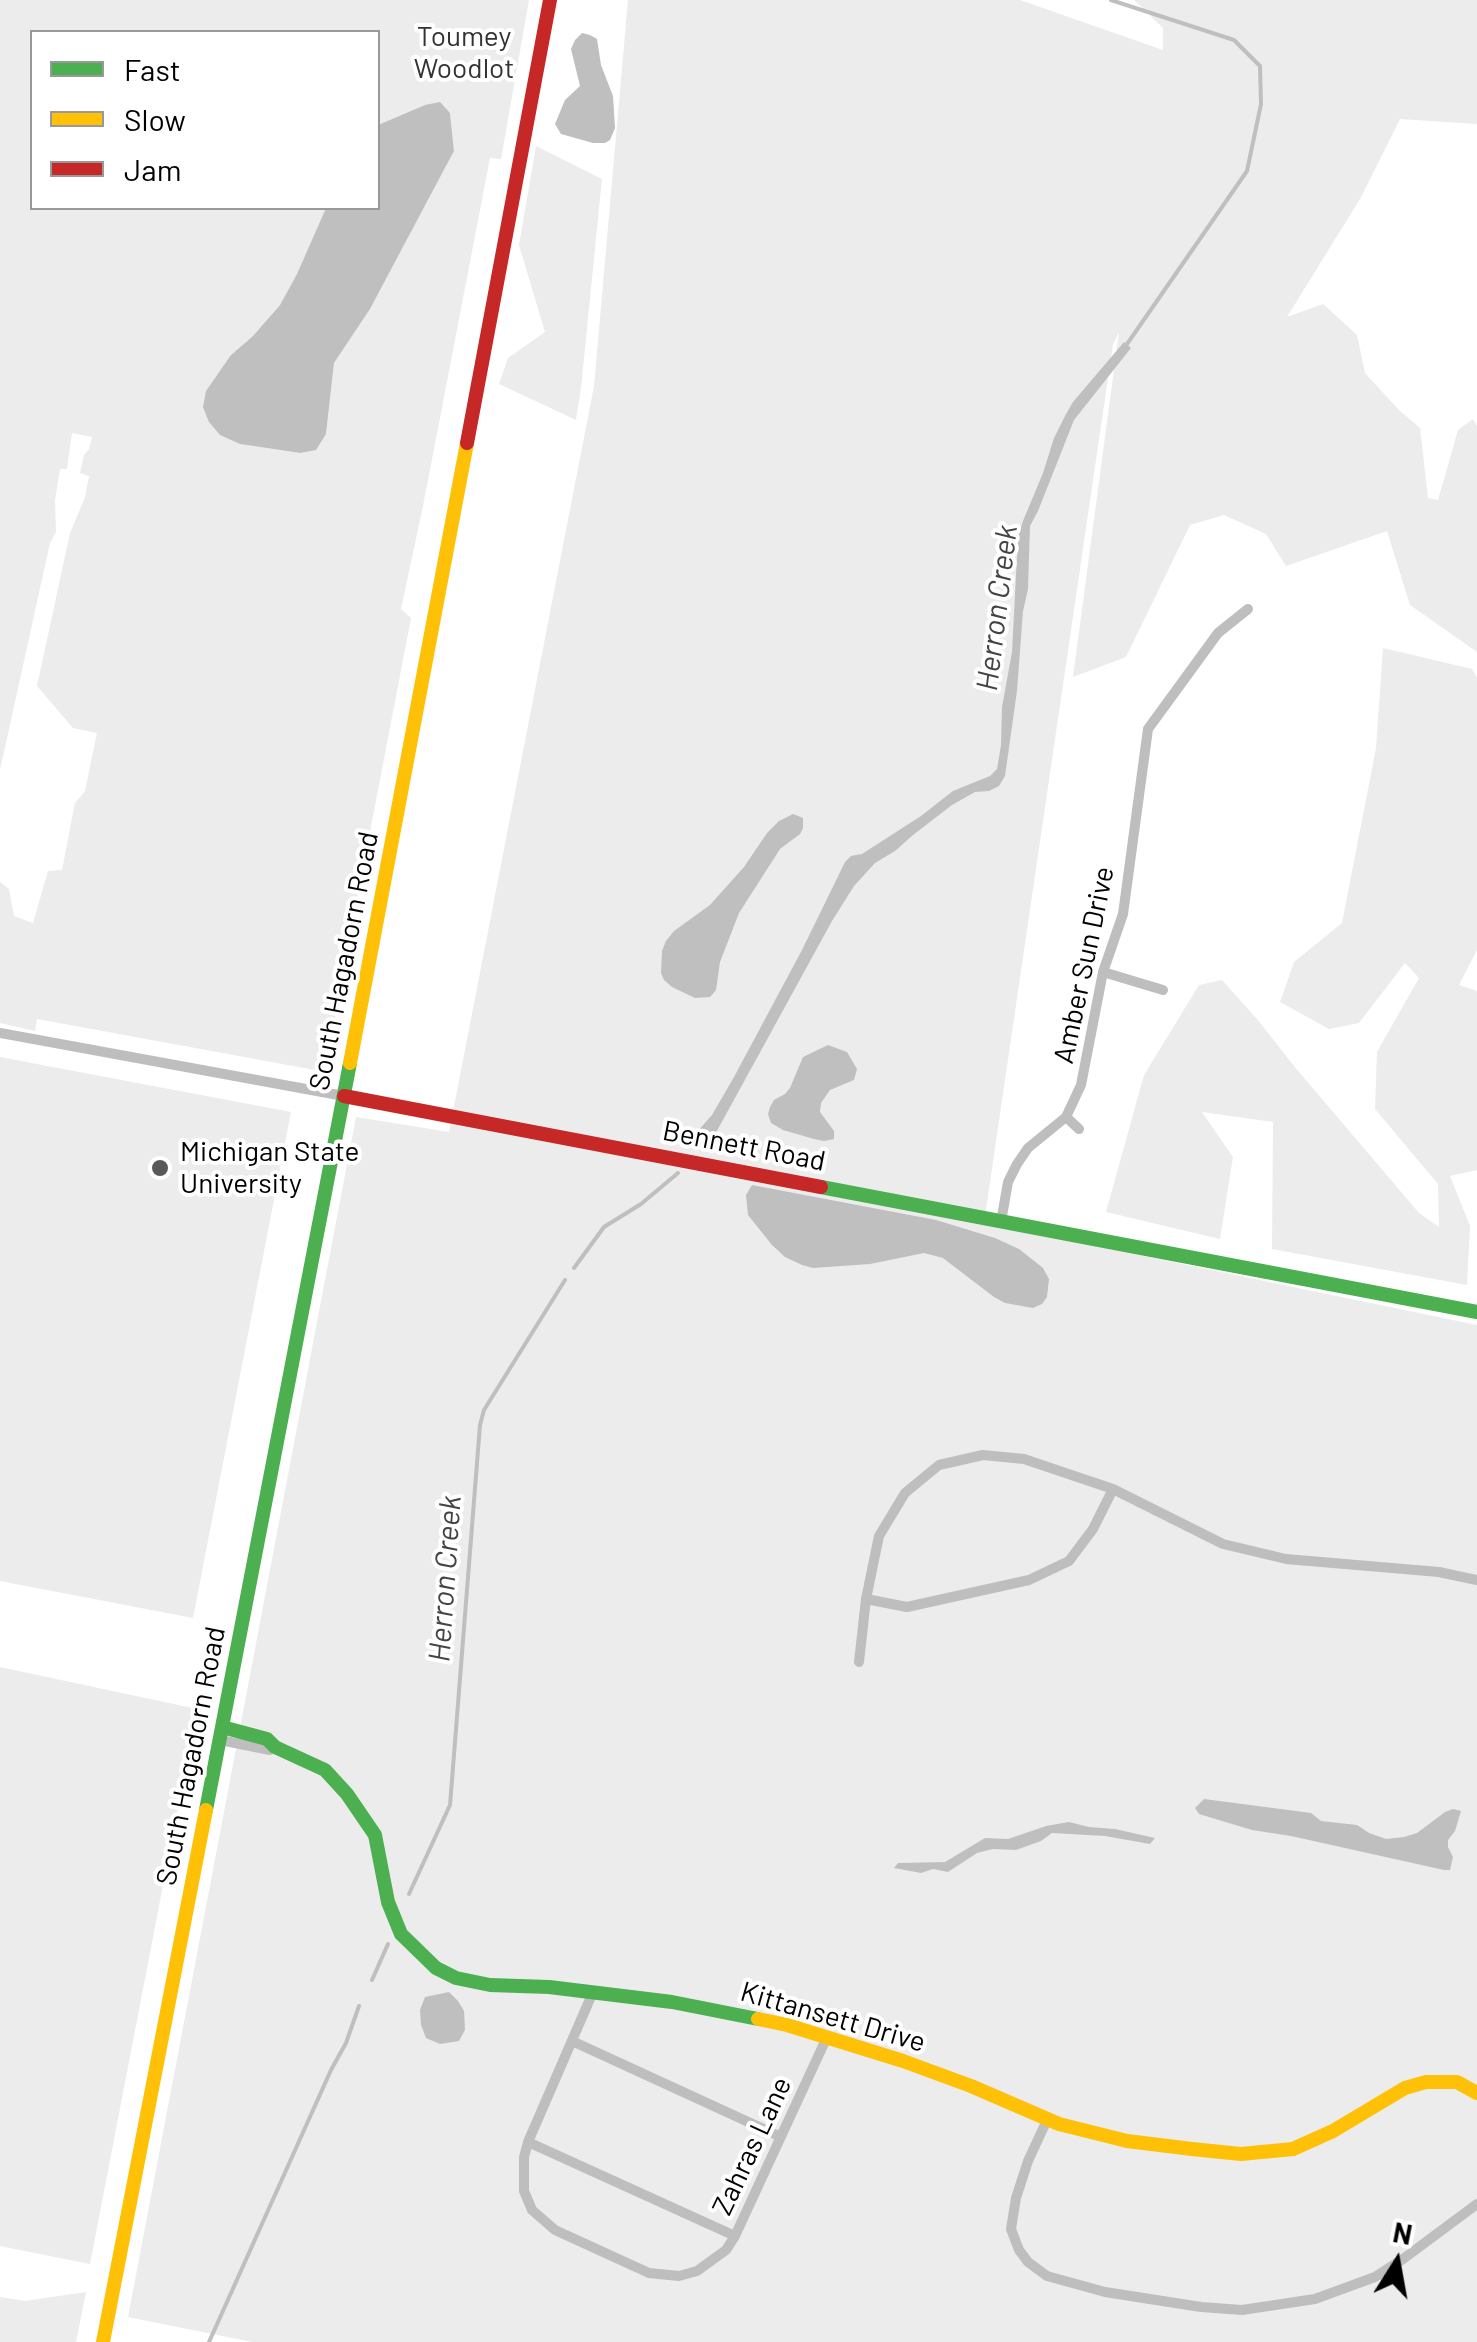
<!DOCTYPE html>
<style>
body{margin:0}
#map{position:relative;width:1477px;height:2342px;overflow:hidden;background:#fff;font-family:Barlow,sans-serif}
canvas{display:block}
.legend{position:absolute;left:30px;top:30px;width:350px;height:180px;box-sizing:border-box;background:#fff;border:2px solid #999;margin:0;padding:12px 18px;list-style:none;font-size:30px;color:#000}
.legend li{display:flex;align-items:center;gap:20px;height:50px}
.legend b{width:50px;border:2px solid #999}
.north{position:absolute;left:1347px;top:2212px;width:100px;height:100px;-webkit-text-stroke:8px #fff;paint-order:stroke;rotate:11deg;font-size:28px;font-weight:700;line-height:40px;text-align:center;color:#000}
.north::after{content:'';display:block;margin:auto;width:35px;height:45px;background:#000;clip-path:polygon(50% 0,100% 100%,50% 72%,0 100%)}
</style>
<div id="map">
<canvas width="1477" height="2342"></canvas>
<ul class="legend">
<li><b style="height:12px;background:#4caf50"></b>Fast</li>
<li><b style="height:12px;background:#ffc107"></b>Slow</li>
<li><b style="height:12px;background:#c62828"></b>Jam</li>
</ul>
<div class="north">N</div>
</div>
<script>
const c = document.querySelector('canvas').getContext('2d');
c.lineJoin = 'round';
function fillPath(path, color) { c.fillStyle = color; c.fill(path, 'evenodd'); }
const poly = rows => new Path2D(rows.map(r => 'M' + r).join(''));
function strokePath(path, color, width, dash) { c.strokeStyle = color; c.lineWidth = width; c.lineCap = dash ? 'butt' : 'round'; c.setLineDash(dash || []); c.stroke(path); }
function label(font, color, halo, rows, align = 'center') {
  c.font = font + ' Barlow,sans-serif'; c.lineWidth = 8; c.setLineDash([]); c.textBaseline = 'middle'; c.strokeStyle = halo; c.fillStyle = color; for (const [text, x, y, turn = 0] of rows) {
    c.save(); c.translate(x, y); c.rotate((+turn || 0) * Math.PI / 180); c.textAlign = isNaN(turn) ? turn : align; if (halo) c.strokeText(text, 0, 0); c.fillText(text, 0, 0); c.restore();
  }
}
const green = poly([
 [0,0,529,0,501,159,490,158,423,506,401,609,411,618,345,962,326,1072,37,1019,35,1031,0,1023,0,882,9,889,14,916,33,923,48,871,62,870,75,803,85,791,97,733,73,728,37,686,70,533,85,497,89,476,80,473,84,455,89,449,92,437,72,433,67,469,60,469,55,500,56,532,50,543,0,770],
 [32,32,378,32,378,125,425,105,450,113,454,151,370,309,334,363,326,434,300,453,240,444,231,355,253,336,280,305,297,275,326,208,32,208],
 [628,0,1020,0,1163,50,1163,28,1134,0,1477,0,1477,124,1400,119,1360,199,1287,317,1323,304,1357,335,1365,373,1399,410,1420,428,1428,498,1438,500,1458,430,1473,419,1477,426,1477,652,1410,605,1387,531,1286,566,1266,534,1224,515,1190,525,1126,657,1073,677,1119,332,1113,344,984,1223,1477,1325,1477,2342,252,2342,128,2317,356,1117,449,1132,594,386],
 [536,146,602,179,581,388,576,420,499,384,508,358,545,332,519,245],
 [1383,648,1472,669,1477,678,1477,950,1459,985,1477,991,1477,1170,1450,1176,1470,1226,1467,1285,1272,1249,1273,1122,1202,1112,1233,1157,1220,1239,1106,1212,1144,1075,1199,985,1222,980,1257,1019,1294,1066,1419,1213,1439,1227,1438,1184,1375,1109,1377,1052,1419,978,1405,963,1359,1023,1329,1029,1280,1002,1294,962,1342,923,1376,748],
 [0,1057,291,1112,193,1618,0,1581],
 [0,1667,197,1709,90,2264,0,2246],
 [86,2292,76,2342,0,2342,0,2297,25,2301]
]);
const water = poly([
 [582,33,590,35,597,39,601,65,613,96,615,128,610,140,605,143,593,143,561,134,555,124,565,100,580,86,571,49,575,40],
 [440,102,450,113,454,151,370,309,334,363,326,434,316,450,300,453,240,444,220,435,209,422,203,407,206,391,231,355,253,336,280,305,297,274,326,208,378,208,378,125,425,105],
 [1124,342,1131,348,1074,420,1038,511,1030,526,1028,589,1023,611,1017,691,1005,776,999,786,989,791,975,792,952,805,913,835,895,851,875,863,854,886,832,921,707,1149,688,1142,712,1115,734,1077,802,950,845,862,851,856,862,854,921,816,953,791,990,776,997,769,1001,745,1002,707,1012,652,1018,537,1023,521,1043,473,1054,438,1066,414,1073,402],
 [793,814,803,818,803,828,800,834,780,849,739,913,720,962,716,990,710,997,695,998,672,987,664,980,661,973,662,951,666,941,674,931,710,905,744,867,767,833,779,821],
 [828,1045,847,1052,857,1069,854,1080,830,1090,821,1103,820,1112,834,1131,834,1139,824,1141,814,1139,783,1130,771,1123,768,1114,770,1107,774,1100,785,1094,790,1088,803,1057],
 [752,1185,936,1220,995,1238,1019,1249,1043,1268,1049,1279,1047,1297,1042,1304,1033,1308,1005,1303,994,1297,943,1258,924,1253,870,1264,813,1268,802,1265,785,1257,772,1245,748,1215,746,1195],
 [1204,1799,1311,1813,1321,1821,1357,1825,1369,1833,1386,1839,1404,1837,1417,1833,1445,1812,1453,1809,1461,1811,1455,1831,1448,1840,1448,1847,1453,1857,1450,1870,1444,1870,1291,1836,1252,1830,1199,1814,1195,1808],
 [1069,1822,1089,1827,1115,1829,1155,1838,1150,1844,1105,1836,1052,1833,1041,1841,1016,1850,993,1849,977,1853,948,1872,933,1869,921,1873,894,1868,898,1863,945,1862,985,1838,1008,1839,1046,1826],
 [449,1992,458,2001,464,2011,465,2030,459,2041,440,2044,426,2038,421,2025,420,2010,425,1997]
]);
const stream = poly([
 [1111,0,1234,40,1260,66,1261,104,1247,171,1125,347],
 [574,1268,604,1227,641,1204,678,1173],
 [409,1894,450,1805,480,1425,484,1410,565,1280],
 [372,1980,388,1944],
 [209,2342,331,2070,346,2043,359,2006]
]);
const street = poly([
 [1103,972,1163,990],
 [0,1033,344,1096],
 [1066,1117,1079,1129],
 [1001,1222,1008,1182,1017,1164,1028,1148,1066,1117,1081,1085,1103,972,1123,914,1148,729,1218,633,1248,609],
 [866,1599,907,1607,1029,1580,1069,1561,1093,1529,1113,1489],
 [859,1662,866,1599,879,1536,905,1493,939,1465,983,1455,1024,1459,1113,1489,1223,1544,1286,1559,1439,1572,1477,1580],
 [220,1740,270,1750,275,1747],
 [593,1992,528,2142,524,2157,524,2191,532,2210,555,2230,649,2273,679,2276,697,2271,726,2250,735,2236,827,2037],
 [572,2041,781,2137],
 [1047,2120,1028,2161,1016,2198,1011,2229,1019,2250,1028,2262,1047,2276,1105,2292,1201,2307,1242,2310,1315,2299,1375,2277,1403,2259,1477,2204],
 [528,2142,735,2236]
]);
const fast = poly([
 [821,1187,1477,1312],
 [222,1727,267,1739,275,1747,325,1770,347,1794,375,1835,388,1902,401,1934,436,1968,456,1978,490,1985,549,1987,672,2002,758,2019],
 [206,1810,350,1063]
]);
const slow = poly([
 [350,1063,467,443],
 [758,2019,787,2025,903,2061,971,2086,1059,2124,1127,2141,1192,2149,1241,2154,1293,2149,1333,2131,1405,2088,1426,2082,1457,2082,1477,2093],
 [103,2342,206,1810]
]);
const jam = poly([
 [467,443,550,0],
 [344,1096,821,1187]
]);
const markers = [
 [160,1168,10,"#595959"]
];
const parkNames = [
 ["Toumey",464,37],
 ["Woodlot",464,69]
];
const streetNames = [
 ["South Hagadorn Road",344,961,-79],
 ["Amber Sun Drive",1084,965,-78],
 ["Bennett Road",744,1146,11],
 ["South Hagadorn Road",191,1756,-79],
 ["Kittansett Drive",833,2017,16],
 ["Zahras Lane",752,2146,-65]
];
const poiNames = [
 ["Michigan State",180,1152],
 ["University",180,1184]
];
const waterNames = [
 ["Herron Creek",997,608,-83],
 ["Herron Creek",445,1579,-86]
];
fillPath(green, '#ececec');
fillPath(water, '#bfbfbf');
strokePath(stream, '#bfbfbf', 4);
strokePath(street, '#bebebe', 10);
strokePath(fast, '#4caf50', 14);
strokePath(slow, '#ffc107', 14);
strokePath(jam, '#c62828', 14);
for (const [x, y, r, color] of markers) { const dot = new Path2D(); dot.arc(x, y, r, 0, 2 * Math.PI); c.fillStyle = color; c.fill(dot); strokePath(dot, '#fff', 4); }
label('28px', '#333', '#fff', parkNames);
label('28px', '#000', '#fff', streetNames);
label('28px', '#000', '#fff', poiNames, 'left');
label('italic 30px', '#444', '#fff', waterNames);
</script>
